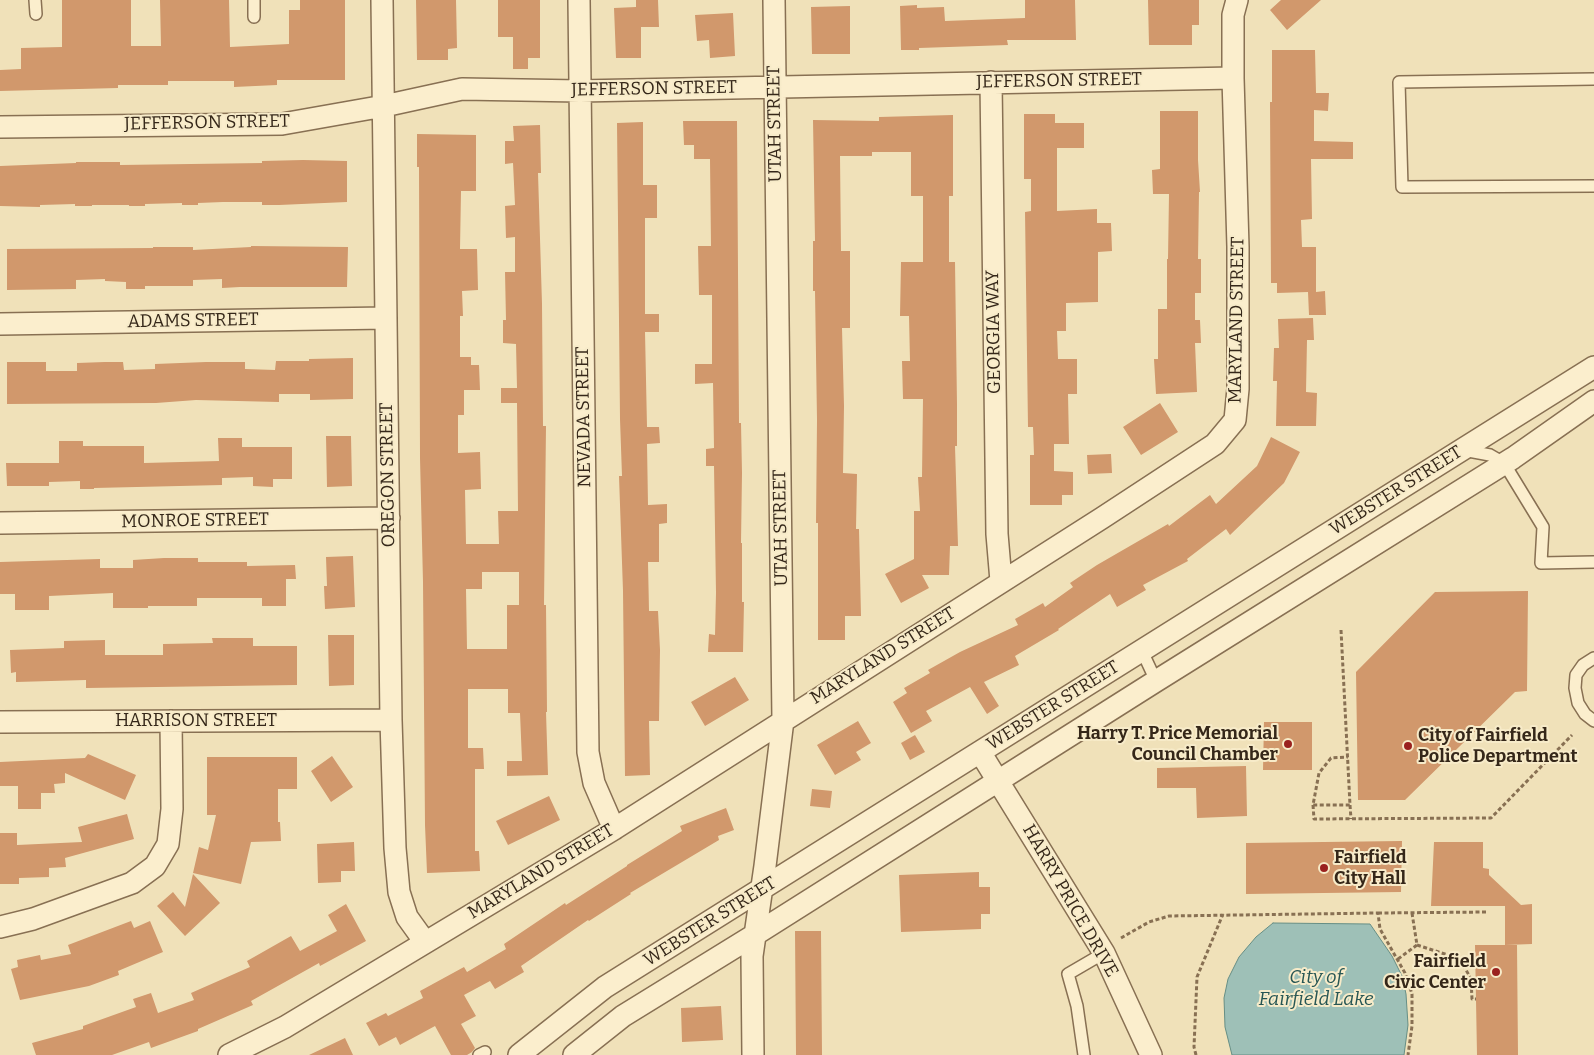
<!DOCTYPE html>
<style>
body{margin:0}
canvas{display:block;background:#f0e1b9}
</style>
<canvas width="1594" height="1055"></canvas>
<script>
const c = document.querySelector('canvas').getContext('2d');
c.lineJoin = 'round';
function fillPath(path, color) { c.fillStyle = color; c.fill(path, 'evenodd'); }
const poly = rows => new Path2D(rows.map(r => 'M' + r).join(''));
function strokePath(path, color, width, dash) { c.strokeStyle = color; c.lineWidth = width; c.lineCap = dash ? 'butt' : 'round'; c.setLineDash(dash || []); c.stroke(path); }
function label(font, color, halo, rows, align = 'center') {
  c.font = font + ' Bitter,serif'; c.lineWidth = 4; c.setLineDash([]); c.textBaseline = 'middle'; c.strokeStyle = halo; c.fillStyle = color; for (const [text, x, y, turn = 0] of rows) {
    c.save(); c.translate(x, y); c.rotate((+turn || 0) * Math.PI / 180); c.textAlign = isNaN(turn) ? turn : align; if (halo) c.strokeText(text, 0, 0); c.fillText(text, 0, 0); c.restore();
  }
}
const water = poly([
 [1273,923,1370,924,1392,956,1402,976,1406,994,1408,1025,1404,1055,1232,1055,1225,1027,1224,998,1228,979,1239,957,1256,937,1273,923]
]);
const building = poly([
 [62,0,131,0,131,46,161,46,160,0,229,0,230,47,289,44,289,10,300,10,300,0,345,0,345,80,277,80,277,85,234,87,234,81,168,81,168,85,118,85,118,88,0,91,0,70,21,69,21,48,62,47],
 [416,0,456,0,457,48,448,49,448,60,417,60],
 [498,0,540,0,540,58,528,58,528,69,513,69,513,37,498,37],
 [636,0,658,0,659,27,641,27,641,58,616,58,614,8,636,7],
 [1025,0,1075,0,1076,40,1007,40,1008,45,919,48,919,50,901,50,900,6,917,5,917,8,944,7,945,21,1025,18],
 [1148,0,1199,0,1199,25,1192,25,1192,45,1149,45],
 [1281,0,1321,0,1287,30,1270,10],
 [850,6,850,54,812,54,811,7],
 [733,13,735,56,710,58,709,40,697,41,695,15],
 [1272,50,1315,50,1316,93,1329,93,1328,111,1314,110,1314,141,1353,142,1353,159,1311,159,1312,219,1301,220,1302,247,1316,247,1316,292,1325,291,1326,315,1309,315,1308,292,1277,293,1277,283,1271,283,1270,102,1272,102],
 [1160,111,1198,111,1198,160,1200,192,1199,192,1198,259,1201,259,1201,293,1195,293,1195,320,1200,320,1201,343,1195,343,1197,392,1156,394,1154,359,1158,359,1158,309,1167,309,1167,259,1168,259,1169,194,1153,194,1152,170,1160,169],
 [1024,114,1055,114,1055,123,1084,123,1084,148,1057,148,1057,211,1097,209,1097,223,1111,223,1112,251,1098,252,1098,302,1066,303,1066,331,1057,331,1058,359,1077,359,1077,394,1068,394,1069,444,1054,444,1054,471,1073,472,1073,495,1062,495,1062,505,1030,505,1030,455,1034,455,1033,427,1028,427,1025,212,1031,211,1031,179,1024,179],
 [953,115,953,196,949,196,949,262,955,262,957,405,957,446,955,446,958,546,950,546,949,575,922,575,929,588,901,603,885,574,914,559,914,511,920,511,918,477,922,477,923,399,903,399,902,361,910,361,909,316,900,316,901,262,923,262,923,196,911,196,911,152,872,152,872,156,840,156,841,251,850,251,850,328,842,328,844,406,843,473,857,474,856,529,859,529,861,616,845,616,845,640,818,640,818,523,816,523,817,420,815,291,813,291,813,241,815,241,813,120,879,121,879,117],
 [683,121,737,121,739,423,741,423,742,473,741,543,742,543,742,602,744,602,743,652,708,652,709,634,715,635,716,593,714,466,706,466,706,449,714,448,713,383,695,384,695,364,712,364,712,295,699,295,698,246,711,246,710,159,694,159,694,145,684,145],
 [643,122,643,185,657,185,657,218,645,218,645,314,659,314,659,332,645,332,647,427,659,427,660,443,647,444,648,505,667,504,667,523,659,524,659,562,648,562,649,611,658,611,660,650,659,721,649,721,650,775,625,776,623,591,619,476,622,476,620,419,617,123],
 [540,125,541,173,538,173,542,304,543,426,546,426,544,605,546,605,547,712,546,712,548,775,507,776,507,761,522,761,520,713,508,713,508,689,468,689,468,748,483,748,484,769,475,769,475,851,479,851,480,871,427,873,425,825,423,582,420,458,419,167,417,167,417,134,476,135,476,191,461,191,460,249,477,249,478,290,462,291,463,316,460,316,460,357,471,357,471,365,479,365,480,390,464,390,464,415,458,415,458,453,480,452,481,489,465,490,466,544,499,544,498,511,518,511,517,403,501,403,501,388,517,388,516,344,503,343,503,320,506,320,505,272,515,272,515,237,506,238,505,206,515,205,513,163,505,164,505,141,514,141,513,126],
 [482,572,519,572,519,605,507,605,507,649,467,649,466,589,482,589],
 [303,160,347,161,347,202,279,205,262,205,262,202,223,202,198,203,198,205,182,205,182,203,145,204,145,206,129,206,129,205,92,205,92,206,75,206,75,204,40,205,40,207,0,206,0,166,76,163,76,162,120,162,120,165,262,163,262,161],
 [251,246,348,247,347,287,240,287,222,288,222,279,193,280,193,286,145,286,145,289,126,289,126,282,105,281,105,279,76,280,76,289,7,290,7,249,153,248,153,247,193,247,193,250,251,247],
 [1313,318,1314,340,1307,340,1306,392,1317,393,1316,426,1276,426,1277,381,1273,381,1274,348,1279,348,1278,319],
 [353,358,353,399,310,400,310,394,279,394,279,402,196,400,156,403,7,404,7,362,46,362,46,371,77,371,77,363,105,362,123,362,124,370,155,369,155,364,206,362,245,362,245,369,275,370,276,361,309,361,309,359],
 [1160,403,1178,432,1141,455,1123,427],
 [326,436,351,436,352,486,327,487],
 [1271,437,1300,452,1284,483,1230,535,1226,529,1187,559,1188,561,1143,585,1146,590,1117,607,1110,594,1058,629,1059,630,1015,656,1019,665,984,682,999,706,987,714,970,687,926,711,932,721,911,733,893,702,907,693,904,688,930,673,928,670,960,652,1018,625,1015,619,1043,603,1045,607,1073,587,1070,583,1097,565,1168,524,1169,526,1210,495,1216,504,1257,466],
 [218,438,242,438,242,447,292,447,292,479,273,479,273,487,253,486,253,477,222,478,222,485,94,488,94,489,80,489,80,481,49,482,49,486,7,486,6,463,59,463,59,441,83,441,83,446,144,446,144,463,219,461],
 [1111,454,1112,473,1088,474,1087,455],
 [353,556,355,607,325,609,324,586,327,586,326,557],
 [164,558,198,558,198,562,247,562,247,566,295,565,296,579,286,579,286,606,262,606,262,598,197,598,197,606,148,606,148,608,113,608,113,593,49,596,49,610,15,610,15,594,0,594,0,562,100,559,100,568,133,568,133,560],
 [1528,591,1527,691,1515,692,1405,800,1358,800,1356,672,1435,592],
 [328,635,354,635,354,685,329,686],
 [212,638,253,638,253,646,297,646,297,685,86,688,86,680,16,682,16,672,11,673,10,650,64,648,64,641,105,640,105,655,163,655,163,644,213,643],
 [735,677,749,700,705,726,691,702],
 [858,721,871,743,856,752,861,760,835,775,817,745],
 [1264,722,1312,722,1312,770,1263,770],
 [915,735,925,752,910,760,901,743],
 [88,754,136,775,125,800,65,773,65,783,54,784,55,793,41,793,41,809,18,809,18,786,0,786,0,762,85,758],
 [332,756,353,787,331,802,311,771],
 [207,757,297,757,297,789,278,789,278,822,280,822,281,841,251,842,241,884,193,873,199,847,208,850,216,815,207,815],
 [1246,766,1247,816,1197,818,1196,788,1157,788,1157,768],
 [812,789,832,791,830,808,810,806],
 [549,796,560,820,508,845,496,821],
 [726,808,734,830,718,836,719,840,630,893,631,894,589,921,588,920,521,966,524,972,495,989,490,981,464,995,476,1016,461,1024,475,1048,472,1052,467,1055,451,1055,435,1026,400,1045,396,1037,379,1046,366,1023,386,1013,388,1016,423,998,420,991,464,967,467,972,506,949,504,944,565,903,566,905,627,866,627,865,682,831,680,826],
 [127,814,134,839,65,858,66,867,49,868,49,877,19,878,19,884,0,884,0,833,17,833,17,845,82,842,78,827],
 [1402,841,1401,892,1246,894,1246,843],
 [354,842,355,871,341,871,341,882,318,883,317,844],
 [1434,842,1483,842,1483,868,1489,869,1489,875,1521,905,1532,904,1532,944,1505,945,1505,906,1431,906],
 [979,872,979,887,990,887,990,914,981,914,981,929,901,932,899,875],
 [193,874,220,903,185,936,157,906,173,892,185,907],
 [346,904,366,941,320,966,319,963,251,1001,253,1005,198,1029,198,1031,151,1048,149,1042,112,1055,36,1055,32,1043,83,1029,83,1026,136,1007,133,999,151,993,158,1013,194,1000,191,993,250,967,247,961,291,936,300,951,337,931,328,915],
 [131,921,134,928,150,921,163,952,118,971,119,975,89,986,20,1000,11,969,18,967,17,960,40,955,41,960,71,954,68,945],
 [795,931,821,931,822,1055,796,1055],
 [1475,945,1517,945,1518,1055,1477,1055],
 [721,1006,723,1040,682,1042,681,1008],
 [345,1038,353,1055,309,1055]
]);
const path = poly([
 [1341,630,1350,805,1313,805,1319,773,1331,758,1348,757],
 [1313,805,1314,819,1491,818,1572,735],
 [1350,805,1351,819],
 [1378,913,1488,912],
 [1121,938,1149,922,1169,916,1378,913,1380,929,1405,973,1412,994,1412,1026,1408,1055],
 [1417,945,1460,959,1471,979,1472,999,1476,999],
 [1398,959,1417,945,1412,913],
 [1196,1055,1194,1047,1197,977,1223,914]
]);
const service = poly([
 [35,0,36,14],
 [254,0,254,17],
 [1594,79,1399,82,1402,187,1594,186],
 [1463,450,1490,455,1504,463,1543,527,1541,563,1594,562],
 [1142,651,1156,681],
 [1594,658,1583,665,1576,675,1575,688,1578,703,1585,714,1594,721],
 [479,1055,485,1052],
 [1084,1055,1077,1006,1068,974,1104,953]
]);
const minor = poly([
 [382,0,391,720,395,848,399,892,407,917,425,942],
 [579,0,588,752,594,783,614,829],
 [991,82,997,534,1001,581],
 [0,127,282,124,384,106,462,89,580,91,1233,78],
 [0,324,386,318],
 [0,523,389,518],
 [0,722,391,720],
 [980,752,1104,953,1151,1055],
 [0,927,33,919,132,883,155,866,168,844,172,809,171,721],
 [229,1055,285,1027,614,829,1102,518,1215,444,1235,420,1238,389,1238,247,1233,78,1233,15,1237,0],
 [519,1055,605,987,1594,367],
 [574,1055,623,1016,756,934,1156,681,1513,458,1594,401],
 [753,1055,752,956,765,866,783,720,774,0]
]);
const markers = [
 [1288,744,5,"#9a211f"],
 [1408,746,5,"#9a211f"],
 [1324,868,5,"#9a211f"],
 [1496,972,5,"#9a211f"]
];
const streetNames = [
 ["JEFFERSON STREET",1059,81,-1],
 ["JEFFERSON STREET",654,89,-1],
 ["JEFFERSON STREET",207,123,-1],
 ["UTAH STREET",775,124,-91],
 ["MARYLAND STREET",1237,320,-89],
 ["ADAMS STREET",193,321,-1],
 ["GEORGIA WAY",994,332,-91],
 ["NEVADA STREET",584,417,-91],
 ["OREGON STREET",388,475,-91],
 ["WEBSTER STREET",1396,491,-32],
 ["MONROE STREET",195,521,-1],
 ["UTAH STREET",781,528,-91],
 ["MARYLAND STREET",883,656,-32],
 ["WEBSTER STREET",1053,706,-32],
 ["HARRISON STREET",196,721],
 ["MARYLAND STREET",541,872,-31],
 ["HARRY PRICE DRIVE",1070,901,60],
 ["WEBSTER STREET",710,922,-32]
];
const poiNames = [
 ["Harry T. Price Memorial",1278,734],
 ["Council Chamber",1278,755],
 ["City of Fairfield",1418,736,"left"],
 ["Police Department",1418,757,"left"],
 ["Fairfield",1334,858,"left"],
 ["City Hall",1334,879,"left"],
 ["Fairfield",1486,962],
 ["Civic Center",1486,983]
];
const waterNames = [
 ["City of",1316,978],
 ["Fairfield Lake",1316,1000]
];
fillPath(water, '#9ec0b7');
strokePath(water, '#668e85', 1);
fillPath(building, '#d1986c');
strokePath(service, '#887053', 14);
strokePath(minor, '#887053', 24);
strokePath(path, '#887053', 3, [4, 2.5]);
strokePath(service, '#fbeecd', 11);
strokePath(minor, '#fbeecd', 21);
for (const [x, y, r, color] of markers) { const dot = new Path2D(); dot.arc(x, y, r, 0, 2 * Math.PI); c.fillStyle = color; c.fill(dot); strokePath(dot, '#f7ebc9', 2); }
label('18px', '#352719', '#f7ebc9', streetNames);
label('bold 18px', '#352719', '#f7ebc9', poiNames, 'right');
label('italic 19px', '#275654', '#f7ebc9', waterNames);
</script>
